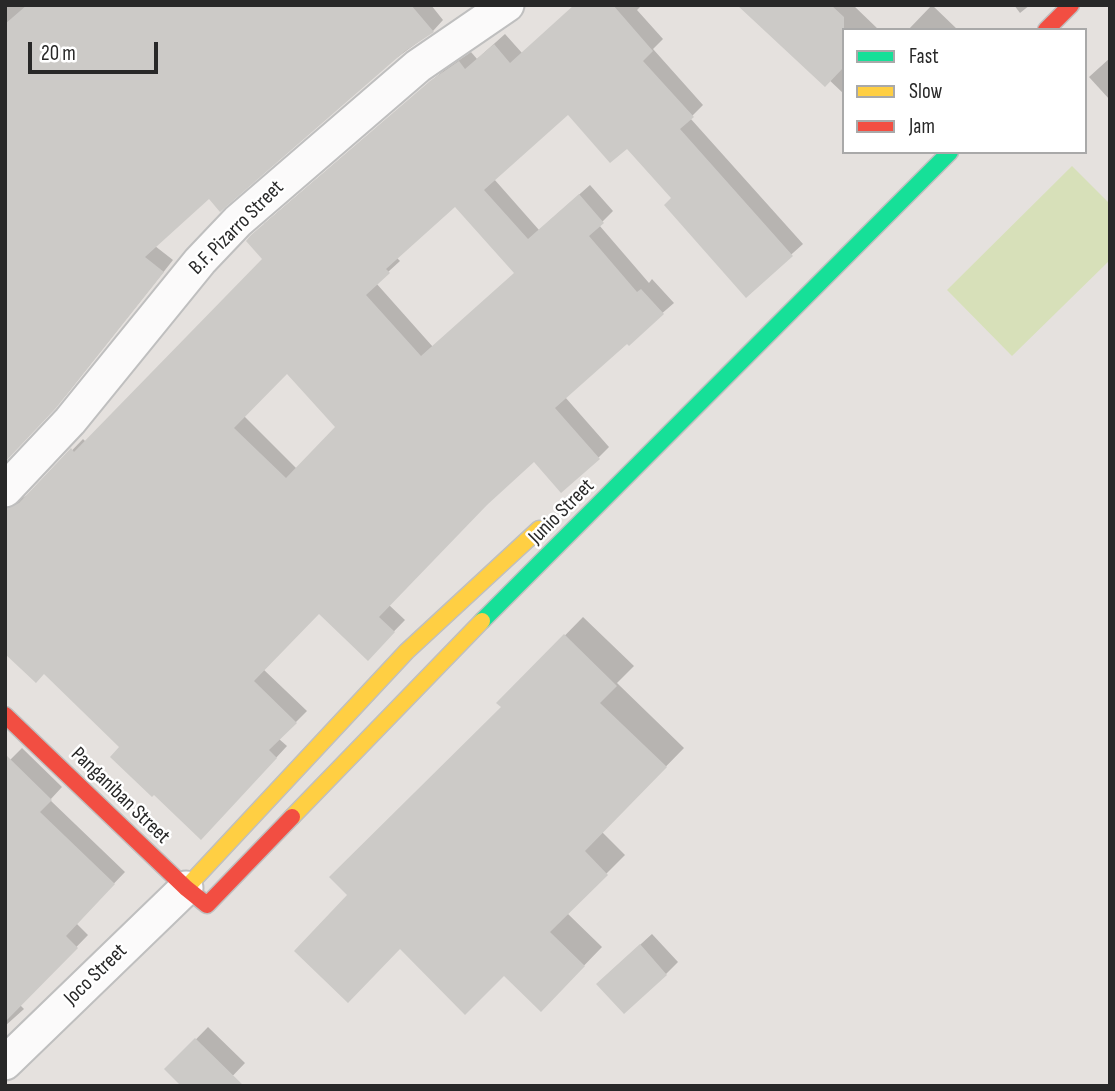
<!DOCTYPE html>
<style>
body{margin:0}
#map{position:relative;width:1115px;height:1091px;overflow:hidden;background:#e5e1de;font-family:"Sofia Sans Condensed",sans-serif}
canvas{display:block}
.frame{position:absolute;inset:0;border:7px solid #282828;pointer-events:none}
.legend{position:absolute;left:842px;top:28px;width:245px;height:126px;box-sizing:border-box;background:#fff;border:2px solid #a9a9a9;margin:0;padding:9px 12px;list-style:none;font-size:21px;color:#282828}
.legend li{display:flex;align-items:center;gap:14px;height:35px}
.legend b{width:35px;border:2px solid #a9a9a9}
.scale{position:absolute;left:28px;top:42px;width:130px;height:32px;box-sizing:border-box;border:4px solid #282828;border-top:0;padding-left:9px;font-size:21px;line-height:24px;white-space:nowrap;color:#282828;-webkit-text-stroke:5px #fff;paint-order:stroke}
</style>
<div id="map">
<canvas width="1115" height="1091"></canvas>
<div class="frame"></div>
<ul class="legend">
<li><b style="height:9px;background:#16e098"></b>Fast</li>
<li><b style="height:9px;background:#ffcf43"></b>Slow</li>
<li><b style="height:9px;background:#f24e42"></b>Jam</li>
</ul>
<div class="scale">20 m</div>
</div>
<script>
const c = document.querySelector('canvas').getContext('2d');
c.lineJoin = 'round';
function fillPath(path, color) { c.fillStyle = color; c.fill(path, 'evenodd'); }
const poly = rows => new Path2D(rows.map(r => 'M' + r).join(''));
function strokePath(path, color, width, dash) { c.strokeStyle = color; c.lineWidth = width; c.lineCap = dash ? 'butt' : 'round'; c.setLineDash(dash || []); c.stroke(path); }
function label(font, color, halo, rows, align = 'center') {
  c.font = font + ' "Sofia Sans Condensed",sans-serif'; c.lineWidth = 5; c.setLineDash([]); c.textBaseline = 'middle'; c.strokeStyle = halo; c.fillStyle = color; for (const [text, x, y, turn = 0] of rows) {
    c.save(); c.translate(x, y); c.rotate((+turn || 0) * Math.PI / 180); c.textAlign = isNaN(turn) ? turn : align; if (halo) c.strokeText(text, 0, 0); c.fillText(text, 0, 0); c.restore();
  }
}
const pitch = poly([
 [1072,166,1110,204,1110,260,1012,356,947,290]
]);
const shadow = poly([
 [5,5,431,5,443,20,433,31,209,196,155,246,173,260,66,395,5,460],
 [576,5,642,5,637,10,663,39,653,49,703,105,690,118,803,244,746,295,673,198,627,146,568,112,494,179,539,230,590,185,613,211,599,225,649,283,652,279,674,303,565,397,609,447,599,457,561,490,534,460,489,500,389,605,405,620,368,658,320,611,263,669,307,711,279,739,287,746,212,827,122,747,45,671,5,652,5,495,13,499,22,498,30,494,83,439,86,442,264,259,264,224,443,71,471,52,477,59,505,34,522,53],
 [455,205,516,272,433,347,376,283,400,261,396,257],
 [287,372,338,427,297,469,244,416],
 [750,5,853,5,879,30,844,30,844,94],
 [932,5,958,30,908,30],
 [1014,5,1030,5,1020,13],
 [1110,58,1110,100,1089,77],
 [583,617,634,666,617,683,684,748,602,832,625,855,567,913,602,947,541,1010,504,974,350,895,503,707,499,703],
 [22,748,62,787,50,800,125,872,76,923,88,935,20,1005,24,1009,5,1026,5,758,9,761],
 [652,934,678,962,666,974,610,972],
 [208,1027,245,1063,223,1086,167,1069]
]);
const building = poly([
 [27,5,411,5,434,32,405,51,220,212,209,199,145,257,164,272,56,408,5,462,5,24],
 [574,5,613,5,653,51,643,61,694,117,680,129,793,256,746,298,664,205,671,198,627,149,610,163,568,115,484,190,528,239,579,194,604,223,589,236,637,292,641,289,664,314,629,346,627,344,555,408,600,459,561,493,534,462,487,505,379,617,395,632,368,661,319,614,254,681,297,723,269,750,277,758,201,840,154,795,152,797,110,757,119,747,44,674,36,683,5,654,5,509,19,503,71,448,74,452,262,259,246,241,251,235,430,81,459,61,465,69,494,44,510,63],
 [455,207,514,273,421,356,366,295,390,273,386,269],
 [287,374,335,427,286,478,234,428],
 [737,5,831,5,844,17,844,67,825,87],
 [564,634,617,686,600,703,667,767,585,851,608,875,550,932,585,966,541,1012,504,976,465,1015,400,949,348,1003,294,951,347,895,329,877,501,707,496,703],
 [5,754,52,800,40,812,115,884,66,936,78,948,5,1022],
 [640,944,667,975,624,1014,596,984],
 [195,1038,244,1086,181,1086,164,1069]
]);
const street = poly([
 [5,490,70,421,200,261,238,221,418,66,507,5],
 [5,1063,186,888]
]);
const fast = poly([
 [482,621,950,152]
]);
const slow = poly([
 [292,817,482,621],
 [186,888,407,651,539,529]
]);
const jam = poly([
 [1046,30,1071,5],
 [5,715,186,888,207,905,292,817]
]);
const streetNames = [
 ["B.F. Pizarro Street",237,228,-45],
 ["Junio Street",562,512,-45],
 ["Panganiban Street",120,796,44],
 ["Joco Street",96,975,-44]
];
fillPath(pitch, '#d7e0b9');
fillPath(shadow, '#0003');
fillPath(building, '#cccac7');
strokePath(street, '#bfbfbf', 37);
strokePath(fast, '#bfbfbf', 19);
strokePath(slow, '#bfbfbf', 19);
strokePath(jam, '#bfbfbf', 19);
strokePath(street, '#fbfafa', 33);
strokePath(fast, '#16e098', 16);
strokePath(slow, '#ffcf43', 16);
strokePath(jam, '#f24e42', 16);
label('21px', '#282828', '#fff', streetNames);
</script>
